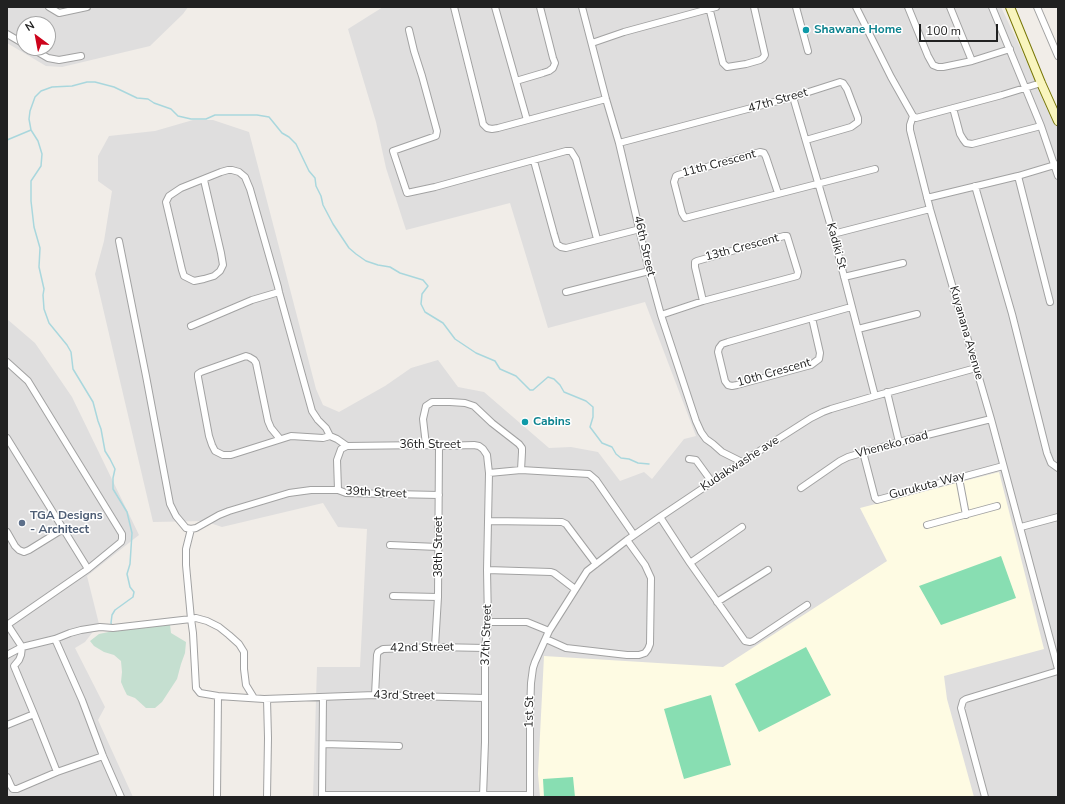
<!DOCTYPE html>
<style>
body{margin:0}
#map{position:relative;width:1065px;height:804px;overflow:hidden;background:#f1ede8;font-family:"Nunito Sans",sans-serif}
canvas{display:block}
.frame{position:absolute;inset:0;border:8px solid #212121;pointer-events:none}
.north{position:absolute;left:16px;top:16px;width:40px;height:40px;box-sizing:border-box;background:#fff;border:1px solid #a6a6a6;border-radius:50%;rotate:328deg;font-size:11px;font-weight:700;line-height:16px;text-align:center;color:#212121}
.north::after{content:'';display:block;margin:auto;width:14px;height:18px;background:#cd041c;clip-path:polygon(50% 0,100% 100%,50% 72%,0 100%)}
.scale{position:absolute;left:919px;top:24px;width:79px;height:18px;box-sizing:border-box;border:2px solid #212121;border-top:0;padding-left:5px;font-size:12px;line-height:14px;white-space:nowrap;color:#212121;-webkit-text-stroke:3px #fff;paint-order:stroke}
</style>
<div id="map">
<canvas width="1065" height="804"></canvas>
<div class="frame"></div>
<div class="north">N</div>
<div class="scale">100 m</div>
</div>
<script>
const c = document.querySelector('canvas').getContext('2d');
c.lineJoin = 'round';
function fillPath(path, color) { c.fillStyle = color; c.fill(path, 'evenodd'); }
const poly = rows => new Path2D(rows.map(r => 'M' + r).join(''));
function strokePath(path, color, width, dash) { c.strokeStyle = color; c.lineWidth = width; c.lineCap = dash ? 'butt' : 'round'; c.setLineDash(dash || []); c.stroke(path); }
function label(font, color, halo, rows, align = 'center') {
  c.font = font + ' "Nunito Sans",sans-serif'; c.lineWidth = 3; c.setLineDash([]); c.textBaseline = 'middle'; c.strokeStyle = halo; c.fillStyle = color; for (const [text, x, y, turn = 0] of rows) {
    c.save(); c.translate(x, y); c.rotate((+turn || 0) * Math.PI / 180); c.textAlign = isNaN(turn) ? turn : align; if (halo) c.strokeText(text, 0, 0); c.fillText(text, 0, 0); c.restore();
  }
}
const residential = poly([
 [7,7,188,7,183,14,150,46,62,67,46,66,7,43],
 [24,24,48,24,48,48,24,48],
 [383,7,1001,7,1058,128,1058,797,313,797,317,667,360,667,367,529,338,527,323,503,222,527,204,521,153,522,95,274,104,241,112,191,98,181,98,156,109,136,155,131,193,120,213,120,249,132,316,389,323,405,339,412,385,386,411,368,438,360,458,387,484,392,549,448,571,447,598,452,620,481,644,472,652,479,684,439,696,436,645,302,548,328,510,203,406,230,386,168,376,122,348,29],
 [7,319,35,343,72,397,139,535,87,576,99,624,85,642,75,648,105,707,98,720,133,797,7,797]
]);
const education = poly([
 [999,472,1044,649,944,676,947,699,974,797,540,797,538,774,544,656,723,667,887,561,860,508]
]);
const wetland = poly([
 [165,622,170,625,171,633,186,642,185,653,181,664,177,679,162,702,155,708,146,708,135,698,127,695,124,689,121,682,122,672,121,661,114,655,104,652,94,646,90,641,99,634,142,625]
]);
const pitch = poly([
 [1001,556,1016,598,941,625,919,586],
 [806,647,831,695,759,732,735,684],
 [711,695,731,765,684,779,664,709],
 [573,777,575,797,544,797,543,779]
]);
const stream = poly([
 [7,140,31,130],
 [112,626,111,623,112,615,115,610,133,597,134,592,130,587,127,574,130,564,132,533,127,512,113,489,113,478,115,469,110,459,105,451,101,429,98,421,93,402,73,369,71,352,67,345,49,323,44,309,43,295,44,289,39,267,40,248,34,227,31,201,31,181,41,166,42,154,38,141,31,130,29,119,30,111,35,97,41,91,52,87,72,86,87,82,95,82,114,87,137,98,148,99,154,103,171,109,178,116,191,119,206,119,215,115,257,115,269,117,282,133,289,137,296,144,309,171,315,178,316,186,321,196,323,205,333,224,349,248,356,254,366,261,378,265,390,267,400,273,423,280,428,286,422,294,421,304,425,312,443,323,455,339,476,353,495,361,500,369,516,376,530,390,533,390,548,377,554,379,560,385,564,392,586,401,593,407,593,417,590,427,602,443,612,447,616,454,621,458,629,459,638,463,649,464]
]);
const minor = poly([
 [49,7,59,13,87,7],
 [454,7,482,119,483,124,487,128,492,129,498,128,606,99],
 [495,7,527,120],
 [582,7,606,99,619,143,649,271,661,315,696,421,701,432,706,439,713,444,722,452,742,462],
 [709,7,723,63,727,67,746,64,760,60,763,58,765,55,754,7],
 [796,7,808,51],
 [856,7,891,77,913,116,910,125,910,130,930,209,991,419,1058,669],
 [908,7,928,56,933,65,938,67,943,67,972,61,1010,49],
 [950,7,972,61],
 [992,7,1041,126,1058,176],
 [1037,7,1058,56],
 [409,30,414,51,422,76,437,131,436,136,393,151,407,193,435,187,566,151,571,151,576,159,597,239],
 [7,34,24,44],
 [592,43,624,32,716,7],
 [31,48,48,58,59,60,81,56],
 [516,81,543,73,549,71,553,68,555,63,553,58,540,7],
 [793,97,833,234,875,396],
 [953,108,960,134,963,139,966,143,972,144,1041,126],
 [913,116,916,118,1002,95,1041,83],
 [619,143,793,97,840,82,843,83,847,89,858,118,858,122,851,127,806,140],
 [534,161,554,234,557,244,561,247,566,248,640,229],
 [1018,176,1050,302],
 [204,180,221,253,223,265,220,271,214,276,204,279,194,281,184,276,182,270,166,202,169,196,181,188,221,172,228,170,232,170,239,172,245,177,250,189,278,287,279,292,312,411,318,420,326,428,330,436,337,439,347,446,426,445,439,446,474,445,479,446,483,449,487,455,489,473,487,570,488,622,485,648,485,742,483,796],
 [975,186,1012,314,1047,453,1051,463,1058,468],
 [778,193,766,157,764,153,760,152,678,175,676,176,674,182,682,213,685,218,875,169],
 [927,198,1018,176,1058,164],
 [833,234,930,209],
 [119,241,146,376,170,504,176,516,186,528,191,529,196,528,219,515,229,511,289,493,311,490,338,490],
 [844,277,903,263],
 [566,292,649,271],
 [661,315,703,301,797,276,798,272,787,236,784,236,697,261,695,262,695,267,703,301],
 [812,318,820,353,819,359,811,365,737,385,732,386,728,385,725,381,718,352,719,348,722,344,728,342,812,318,851,307],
 [191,326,252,300,279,292],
 [858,329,917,314],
 [7,362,28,381,122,534,122,539,121,542,88,569,7,625],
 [887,392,899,442],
 [7,438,88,569],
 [280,439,271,428,268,421,256,363,254,360,249,357,246,356,201,372,198,374,198,377,209,436,212,445,215,451,223,455,231,455,291,436,323,438,330,436],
 [426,445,423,419,426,406,432,402,450,402,465,403,474,406,492,423,519,444,522,448,522,452,521,470],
 [347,446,341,449,337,460,338,490,346,493,439,495],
 [863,452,875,498,877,500,1003,466],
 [689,459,696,460,712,482],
 [489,473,521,470,589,474,596,480,634,535],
 [959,478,966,515],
 [801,488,840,461,848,457,899,442,991,419],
 [660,517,690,563,745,641,750,642,753,641,807,605],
 [489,521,562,522,566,524,596,564],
 [927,525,997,506],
 [1021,527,1058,517],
 [191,529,186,549,186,565,191,619,196,618,207,621,219,627,229,635,239,644,244,652,244,669,246,685,254,698],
 [7,532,15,546,19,550,24,552,29,550,63,529],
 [390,545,438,547],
 [690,563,742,527],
 [487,570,551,572,554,573,575,589],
 [393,596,438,597],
 [717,602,768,570],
 [488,622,527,622,549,631],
 [7,624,22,647,21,655,19,660,14,666,34,714,57,772],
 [55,639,82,700,103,756,121,797],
 [546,639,566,648,627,655,639,655,645,653,648,649,650,644,651,578,645,565,627,540],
 [435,647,438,597,439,446],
 [7,655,22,647,55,639,70,633,81,630,100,627,113,628,191,619,193,633,196,688,200,693,218,696,264,699,292,698,375,695,485,698],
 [375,695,377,655,378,652,383,649,435,647,485,648],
 [267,699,268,738,267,797],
 [7,725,34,714],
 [323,744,399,746],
 [7,777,11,786,13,789,17,789,57,772,103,756],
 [322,795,530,795],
 [217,797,218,696],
 [322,797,323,697],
 [530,797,530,713,531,683,533,668,535,662,549,631,587,571,627,540,660,517,742,462,811,418,823,412,831,409,875,396,976,368],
 [985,797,961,708,963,701,966,699,1058,671]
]);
const secondary = poly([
 [1010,7,1041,83,1058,121]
]);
const markers = [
 [806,30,4,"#0f9aa8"],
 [525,422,4,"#0f9aa8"],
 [22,523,4,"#5c6f8a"]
];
const cultureNames = [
 ["Shawane Home",814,30],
 ["Cabins",533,422]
];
const streetNames = [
 ["47th Street",778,101,-16],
 ["11th Crescent",719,164,-15],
 ["46th Street",644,246,77],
 ["Kadiki St",836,246,75],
 ["13th Crescent",742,248,-15],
 ["Kuyanana Avenue",966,333,74],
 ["10th Crescent",774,373,-16],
 ["36th Street",430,445],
 ["Vheneko road",892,445,-15],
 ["Kudakwashe ave",740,464,-33],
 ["Gurukuta Way",927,486,-15],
 ["39th Street",376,493,3],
 ["38th Street",439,547,-90],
 ["37th Street",487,635,-88],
 ["42nd Street",422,648,-1],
 ["43rd Street",404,696,1],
 ["1st St",530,712,-89]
];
const serviceNames = [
 ["TGA Designs",30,516],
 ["- Architect",30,530]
];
fillPath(residential, '#dfdede');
fillPath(education, '#fefbe3');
fillPath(wetland, '#c5dfd0');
fillPath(pitch, '#88deb2');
strokePath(stream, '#a9d7dd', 1.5);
strokePath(minor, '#a2a2a2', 8);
strokePath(secondary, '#787707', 10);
strokePath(minor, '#fff', 6);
strokePath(secondary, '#f9f5be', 8);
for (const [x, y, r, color] of markers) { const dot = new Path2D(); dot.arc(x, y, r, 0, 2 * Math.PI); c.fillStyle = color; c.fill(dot); strokePath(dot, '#fff', 1.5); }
label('bold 12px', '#0d838f', '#fff', cultureNames, 'left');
label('12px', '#212121', '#fff', streetNames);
label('bold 12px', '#4e5e75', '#fff', serviceNames, 'left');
</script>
